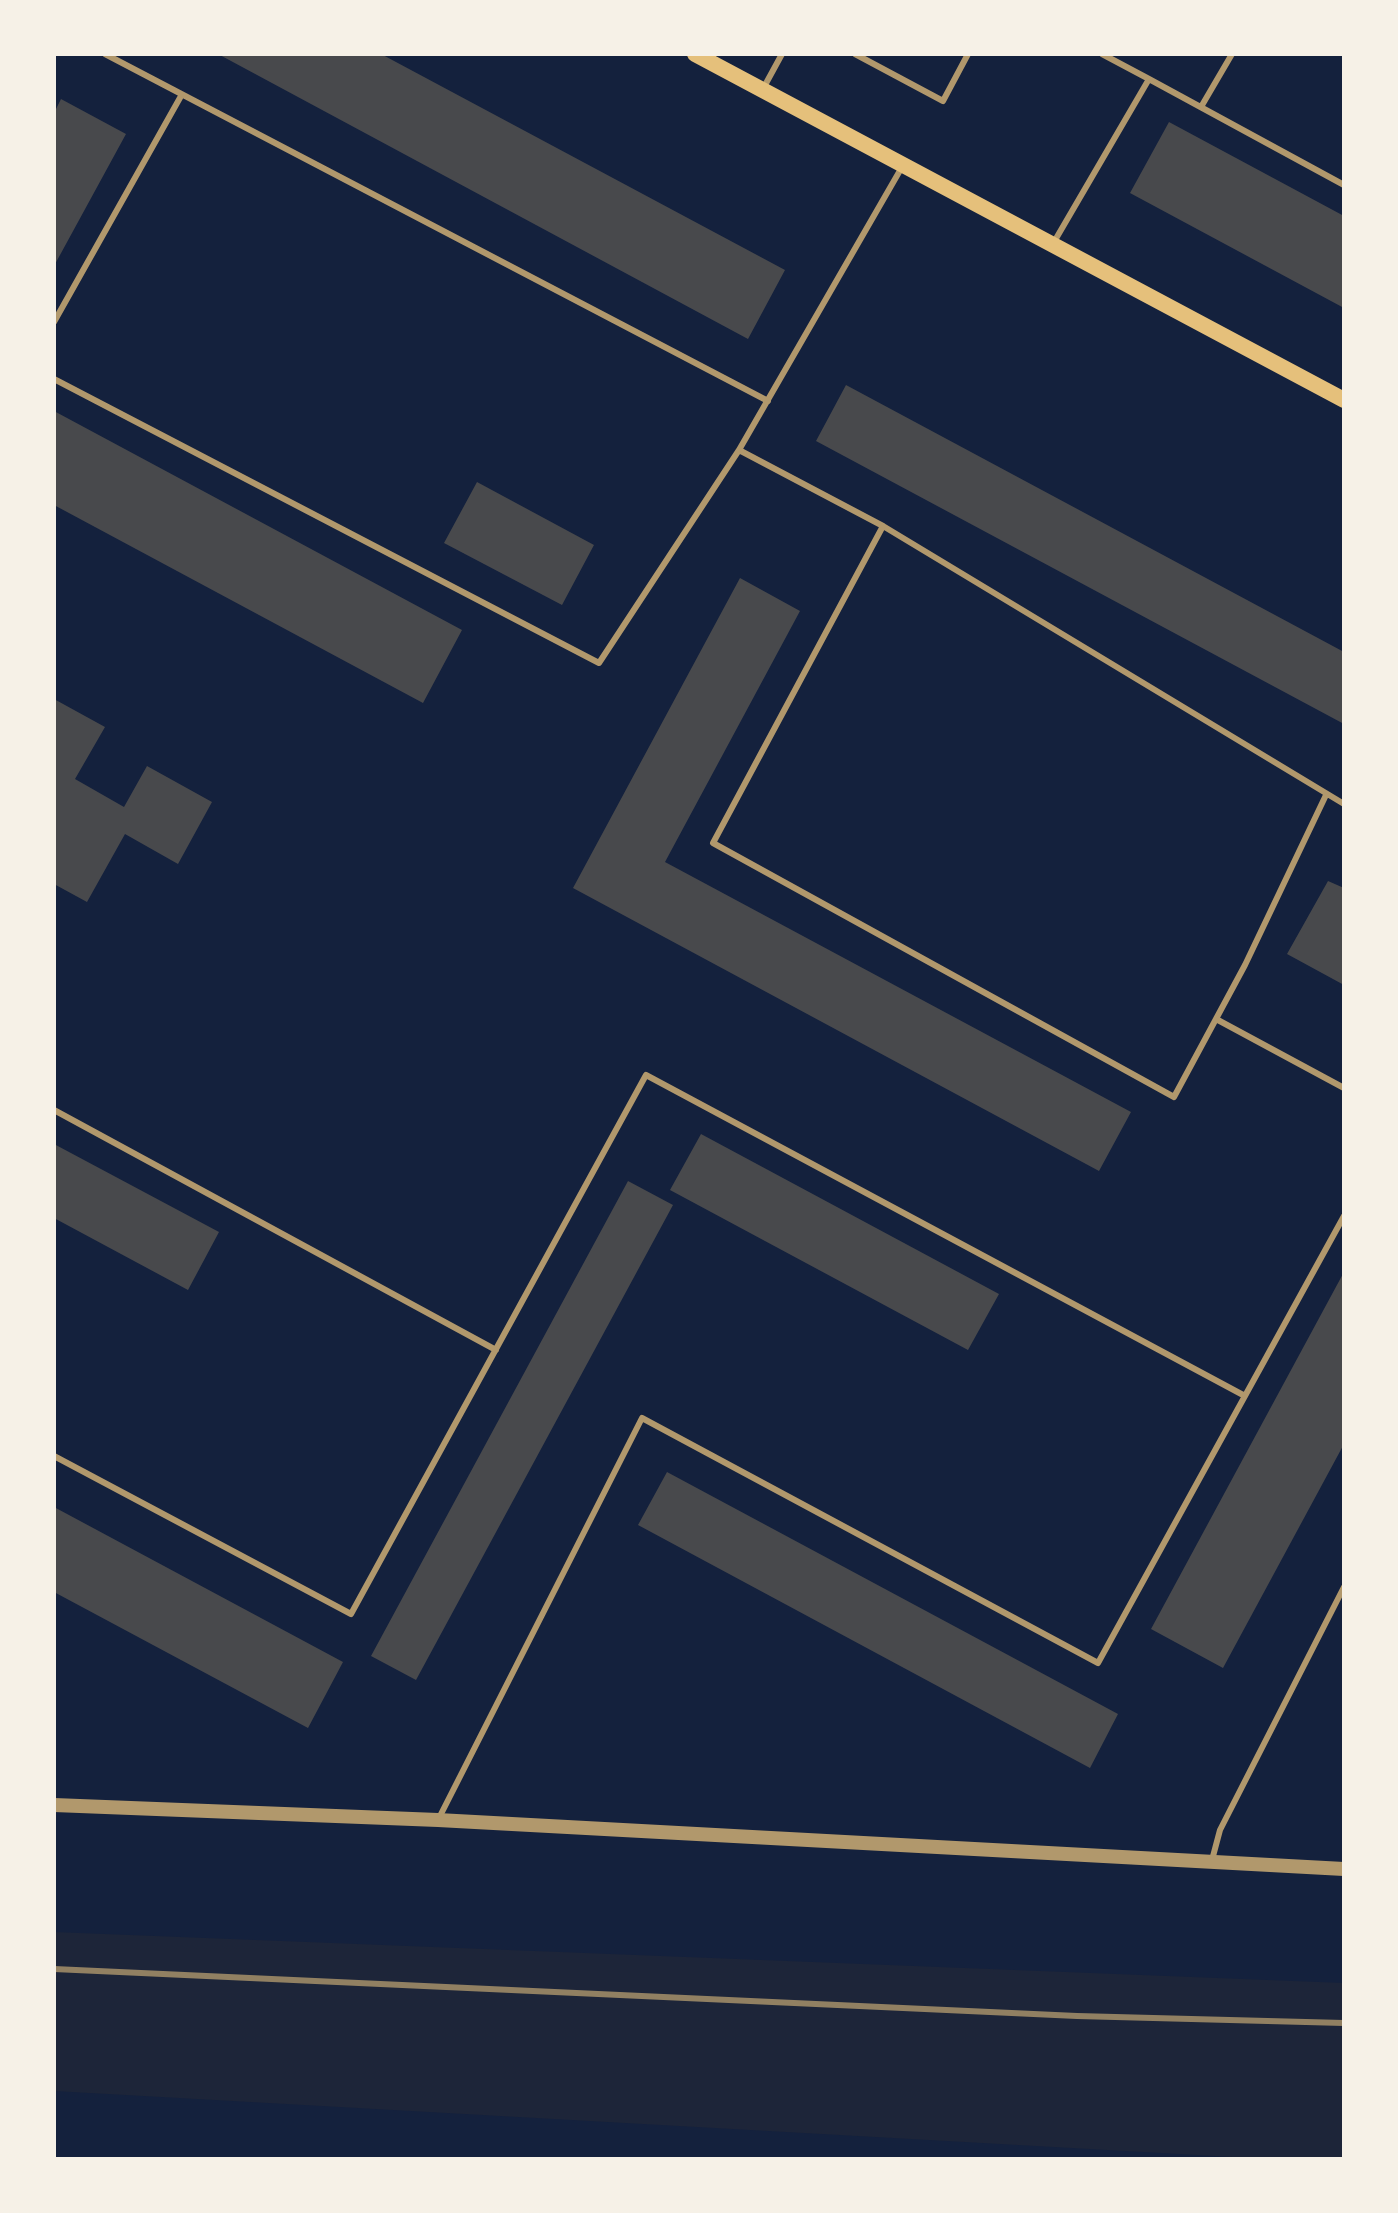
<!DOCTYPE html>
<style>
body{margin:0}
#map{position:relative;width:1398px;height:2213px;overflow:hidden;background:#14213d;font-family:Bitter,serif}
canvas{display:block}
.frame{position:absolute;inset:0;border:56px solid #f6f1e7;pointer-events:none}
</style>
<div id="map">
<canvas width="1398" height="2213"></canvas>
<div class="frame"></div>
</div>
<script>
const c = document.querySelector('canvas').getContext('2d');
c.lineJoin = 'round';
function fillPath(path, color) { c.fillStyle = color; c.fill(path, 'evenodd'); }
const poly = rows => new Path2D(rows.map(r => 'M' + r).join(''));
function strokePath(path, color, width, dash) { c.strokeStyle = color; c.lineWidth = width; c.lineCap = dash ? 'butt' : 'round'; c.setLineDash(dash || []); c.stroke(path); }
const green = poly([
 [54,1932,1344,1983,1344,2159,1268,2159,54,2091]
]);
const building = poly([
 [218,54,381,54,785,270,748,339],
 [61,99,126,134,54,266,54,113],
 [1169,122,1344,216,1344,308,1130,193],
 [846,385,1344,652,1344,724,816,441],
 [54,411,462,630,423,703,54,505],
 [477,482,594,545,562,605,444,543],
 [740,578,800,611,665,862,1131,1112,1099,1171,573,888],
 [54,699,105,727,75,779,124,807,147,766,212,802,178,864,125,834,87,902,54,884],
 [1328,881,1344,888,1344,985,1287,954],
 [701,1134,999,1294,968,1350,670,1190],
 [54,1144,219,1232,188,1290,54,1218],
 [628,1181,673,1205,416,1680,371,1656],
 [1344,1272,1344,1444,1223,1668,1151,1629],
 [667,1472,1118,1714,1090,1768,638,1525],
 [54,1507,343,1662,308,1728,54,1592]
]);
const service = poly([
 [105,54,768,401],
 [855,54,943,101,968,54],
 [1102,54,1149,79],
 [764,87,782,54],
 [1201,107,1232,54],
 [902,167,739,450,883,526,1344,804],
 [1054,242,1149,79,1344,185],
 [54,322,181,96],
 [54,379,599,663,739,450],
 [883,526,713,843,1174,1097,1245,965,1326,795],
 [1216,1019,1344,1088],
 [54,1110,496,1350],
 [54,1456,351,1614,646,1075,1245,1396],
 [439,1818,642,1418,1098,1663,1344,1216],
 [1212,1860,1220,1830,1344,1587]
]);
const tertiary = poly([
 [54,1805,438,1820,1344,1869]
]);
const secondary = poly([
 [695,54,1344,400]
]);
const rail = poly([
 [54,1969,1077,2016,1344,2023]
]);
fillPath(green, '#1d2539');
fillPath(building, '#48494c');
strokePath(service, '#b1986c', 6);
strokePath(tertiary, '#b1986c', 14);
strokePath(secondary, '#e5c07b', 16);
strokePath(rail, '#918062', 6);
</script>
